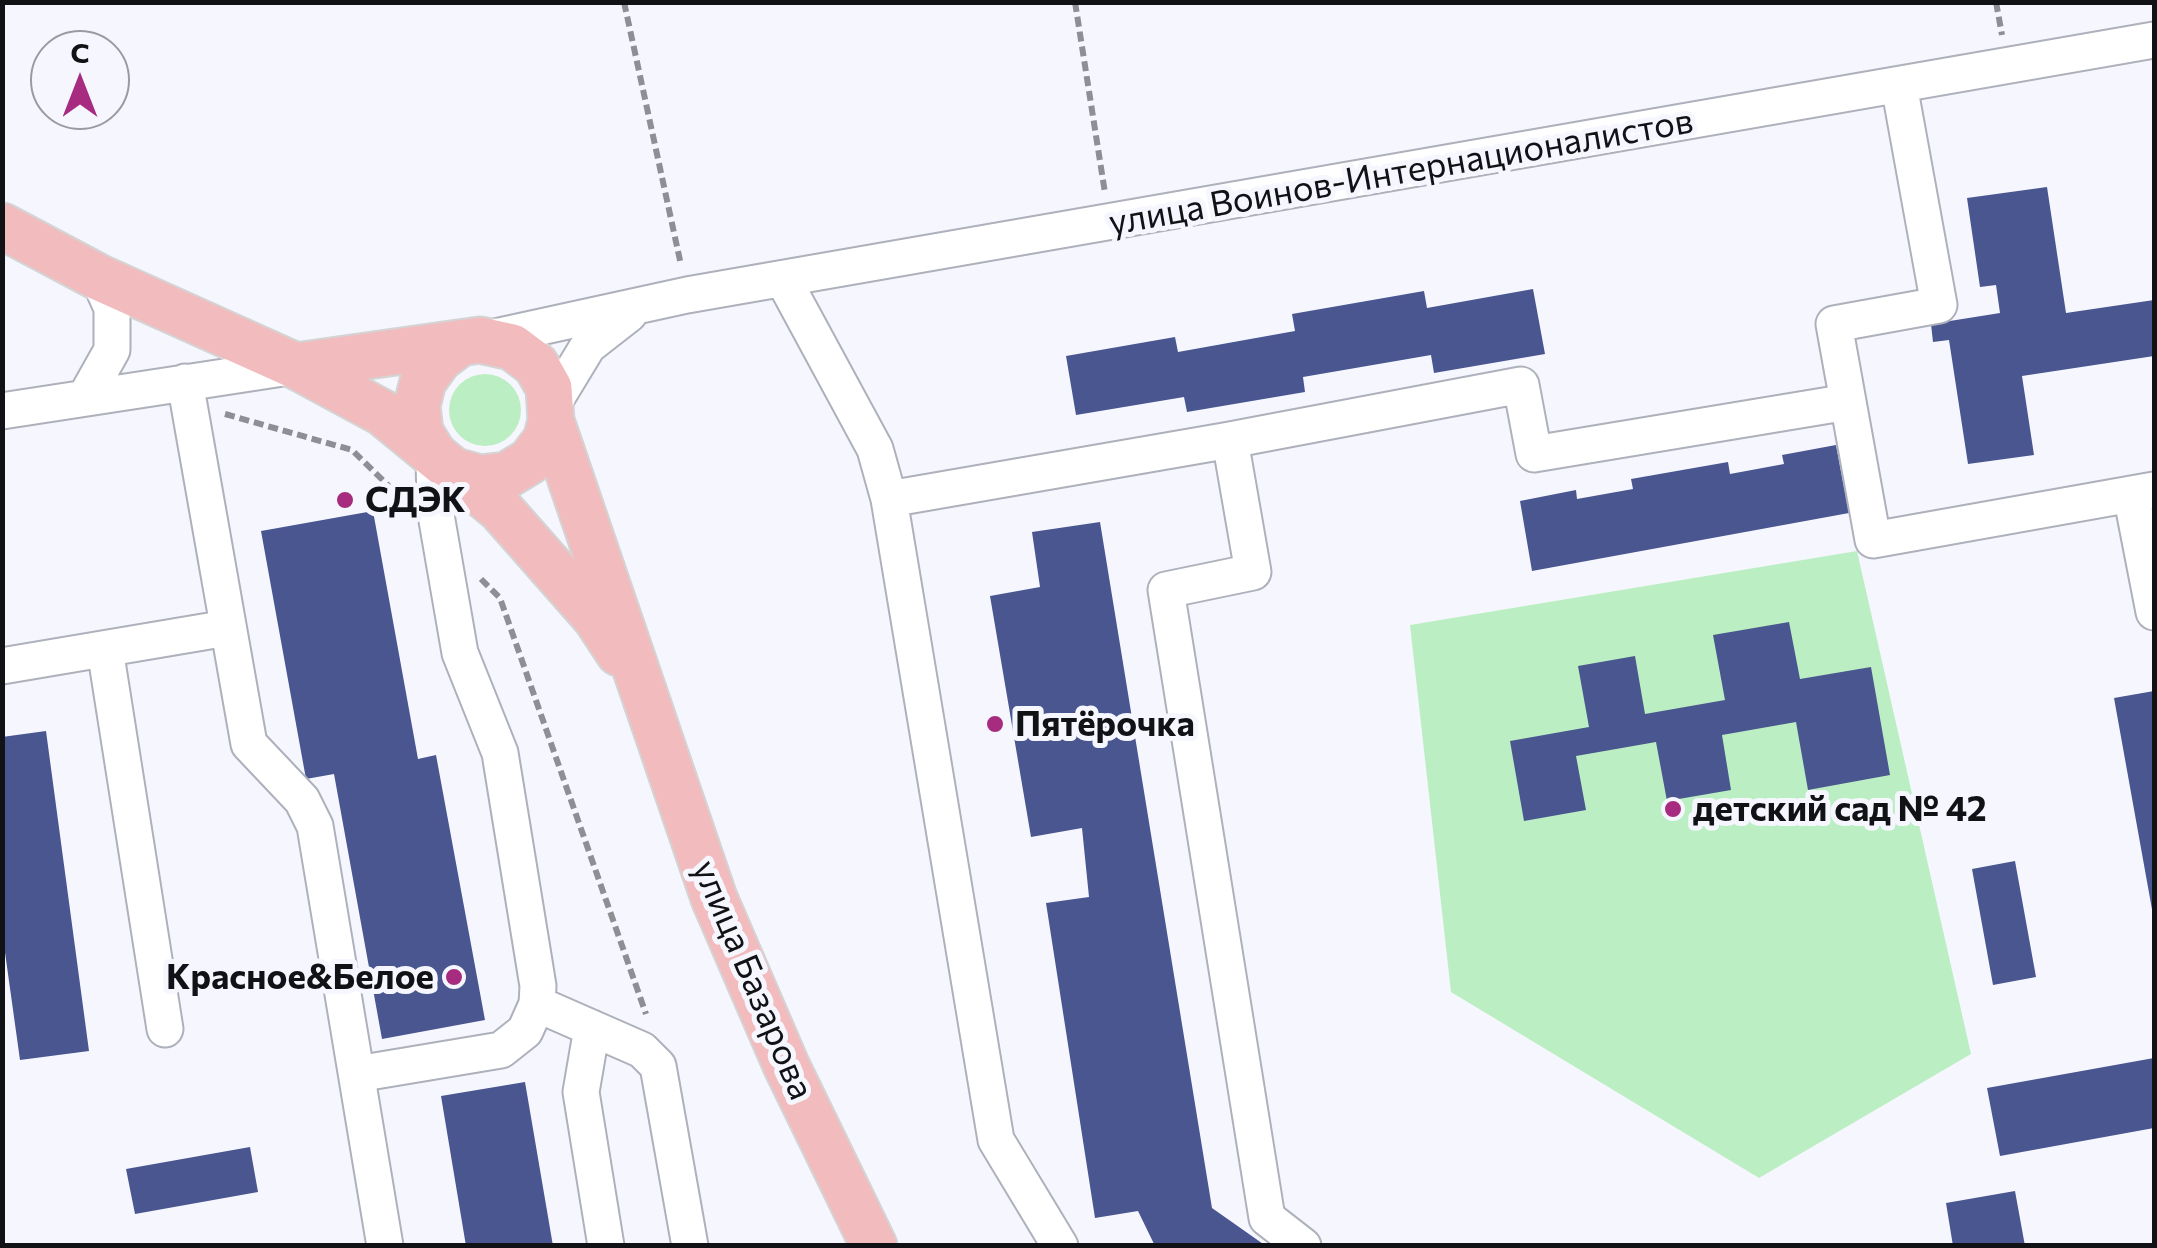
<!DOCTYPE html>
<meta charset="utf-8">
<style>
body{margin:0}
#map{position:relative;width:2157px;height:1248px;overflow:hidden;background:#f6f7fe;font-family:Commissioner,sans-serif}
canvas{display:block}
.frame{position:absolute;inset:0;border:5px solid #111215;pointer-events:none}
.north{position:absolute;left:30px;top:30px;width:100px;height:100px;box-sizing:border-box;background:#f6f7fe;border:2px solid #9a9ba1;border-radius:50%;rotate:0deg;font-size:28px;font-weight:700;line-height:40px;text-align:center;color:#111215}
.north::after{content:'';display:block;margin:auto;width:35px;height:45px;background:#a72c80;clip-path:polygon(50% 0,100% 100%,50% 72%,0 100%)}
</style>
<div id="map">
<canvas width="2157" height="1248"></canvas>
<div class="frame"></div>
<div class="north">С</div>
</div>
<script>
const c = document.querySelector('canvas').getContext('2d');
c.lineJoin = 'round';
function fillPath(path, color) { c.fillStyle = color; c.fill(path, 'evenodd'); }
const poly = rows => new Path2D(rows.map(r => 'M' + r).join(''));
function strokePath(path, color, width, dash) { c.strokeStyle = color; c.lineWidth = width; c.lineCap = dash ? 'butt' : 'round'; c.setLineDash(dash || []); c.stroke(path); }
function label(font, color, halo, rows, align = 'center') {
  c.font = font + ' Commissioner,sans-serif'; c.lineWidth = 10; c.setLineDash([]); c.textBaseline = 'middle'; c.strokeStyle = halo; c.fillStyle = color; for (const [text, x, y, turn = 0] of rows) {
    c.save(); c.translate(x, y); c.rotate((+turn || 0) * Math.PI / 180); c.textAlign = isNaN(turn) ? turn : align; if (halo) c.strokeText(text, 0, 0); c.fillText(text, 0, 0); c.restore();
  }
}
const green = poly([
 '449 410a36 36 0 1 1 72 0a36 36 0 1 1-72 0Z',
 [1857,551,1971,1054,1759,1178,1451,992,1410,625]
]);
const building = poly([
 [2047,187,2066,313,2154,300,2154,356,2022,376,2034,455,1968,464,1949,340,1933,342,1931,324,2000,313,1996,285,1980,287,1967,198],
 [1533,289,1545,354,1434,373,1431,355,1303,377,1305,392,1187,412,1184,397,1076,415,1066,356,1175,337,1178,352,1295,331,1292,314,1424,291,1427,308],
 [1836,445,1849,513,1532,571,1520,501,1576,490,1577,499,1633,489,1631,479,1728,462,1730,474,1784,464,1782,455],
 [373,511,418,759,436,755,485,1020,382,1039,334,774,306,779,261,531],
 [1100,522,1212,1208,1266,1246,1155,1246,1138,1211,1095,1218,1046,903,1089,897,1082,828,1031,837,990,596,1040,587,1032,532],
 [1789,622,1800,679,1871,667,1890,775,1808,790,1796,722,1722,735,1731,790,1667,801,1656,742,1576,756,1586,810,1524,821,1510,741,1589,727,1578,666,1635,656,1645,714,1725,700,1713,635],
 [2154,691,2154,915,2153,915,2114,698],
 [46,731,89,1051,20,1060,2,931,2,737],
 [2015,861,2036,977,1993,985,1972,869],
 [2154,1058,2154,1128,2000,1156,1987,1088],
 [525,1082,553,1246,466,1246,441,1096],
 [250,1147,258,1192,135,1214,126,1169],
 [2015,1191,2025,1246,1953,1246,1946,1203]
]);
const path = poly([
 [624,2,681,265],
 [1075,2,1105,193],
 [1996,2,2002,35],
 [225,414,352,450,402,499],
 [481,579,500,598,646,1014]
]);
const minor = poly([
 [1899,85,1939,305,1834,324,1873,540,2154,490],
 [783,279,875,449,889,499,996,1140,1060,1246],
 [481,340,687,295,2154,40],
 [185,382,249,744,302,800,315,826,385,1246],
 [85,398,112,350,112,308,98,277],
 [551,407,588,346,629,314],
 [2,411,296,366],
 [2131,494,2154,612],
 [889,499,1230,440],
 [105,649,165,1029],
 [2,666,227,628],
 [537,1004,642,1050,658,1066,690,1246],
 [592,1028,581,1092,606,1246],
 [357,1074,501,1050,525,1031,537,1004,538,986,500,753,460,653,435,509,434,455],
 [1303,1246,1267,1218,1166,590,1253,572,1230,440,1521,385,1534,454,1848,402]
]);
const major = poly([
 [2,226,98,277,296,366,383,413,500,509,596,618,619,653],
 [296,366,480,340,512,347,536,365,549,388,551,421,546,440,530,461,507,475,480,478,455,471],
 [551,421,714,898,786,1065,874,1246],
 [434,455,420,432,417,406,423,381,439,359,459,344]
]);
const markers = [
 [345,500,10,"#a72c80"],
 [995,724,10,"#a72c80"],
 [1673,809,10,"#a72c80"],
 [454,977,10,"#a72c80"]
];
const streetNames = [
 ["улица Воинов-Интернационалистов",1401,172,-10],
 ["улица Базарова",753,980,67]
];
const poiNames = [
 ["СДЭК",365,500],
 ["Пятёрочка",1015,724],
 ["детский сад № 42",1693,809],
 ["Красное&Белое",434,977,"right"]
];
fillPath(green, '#bceec3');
fillPath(building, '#49568f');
strokePath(minor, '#aeb1bb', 39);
strokePath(major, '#d4d4d5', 49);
strokePath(path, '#8e8f94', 6, [10, 5]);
strokePath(minor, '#fff', 35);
strokePath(major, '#f2bbbe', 45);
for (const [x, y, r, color] of markers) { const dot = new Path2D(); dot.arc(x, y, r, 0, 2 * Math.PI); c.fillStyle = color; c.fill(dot); strokePath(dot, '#f6f7fe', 4); }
label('35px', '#111215', '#f6f7fe', streetNames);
label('bold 35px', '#111215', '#f6f7fe', poiNames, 'left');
</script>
